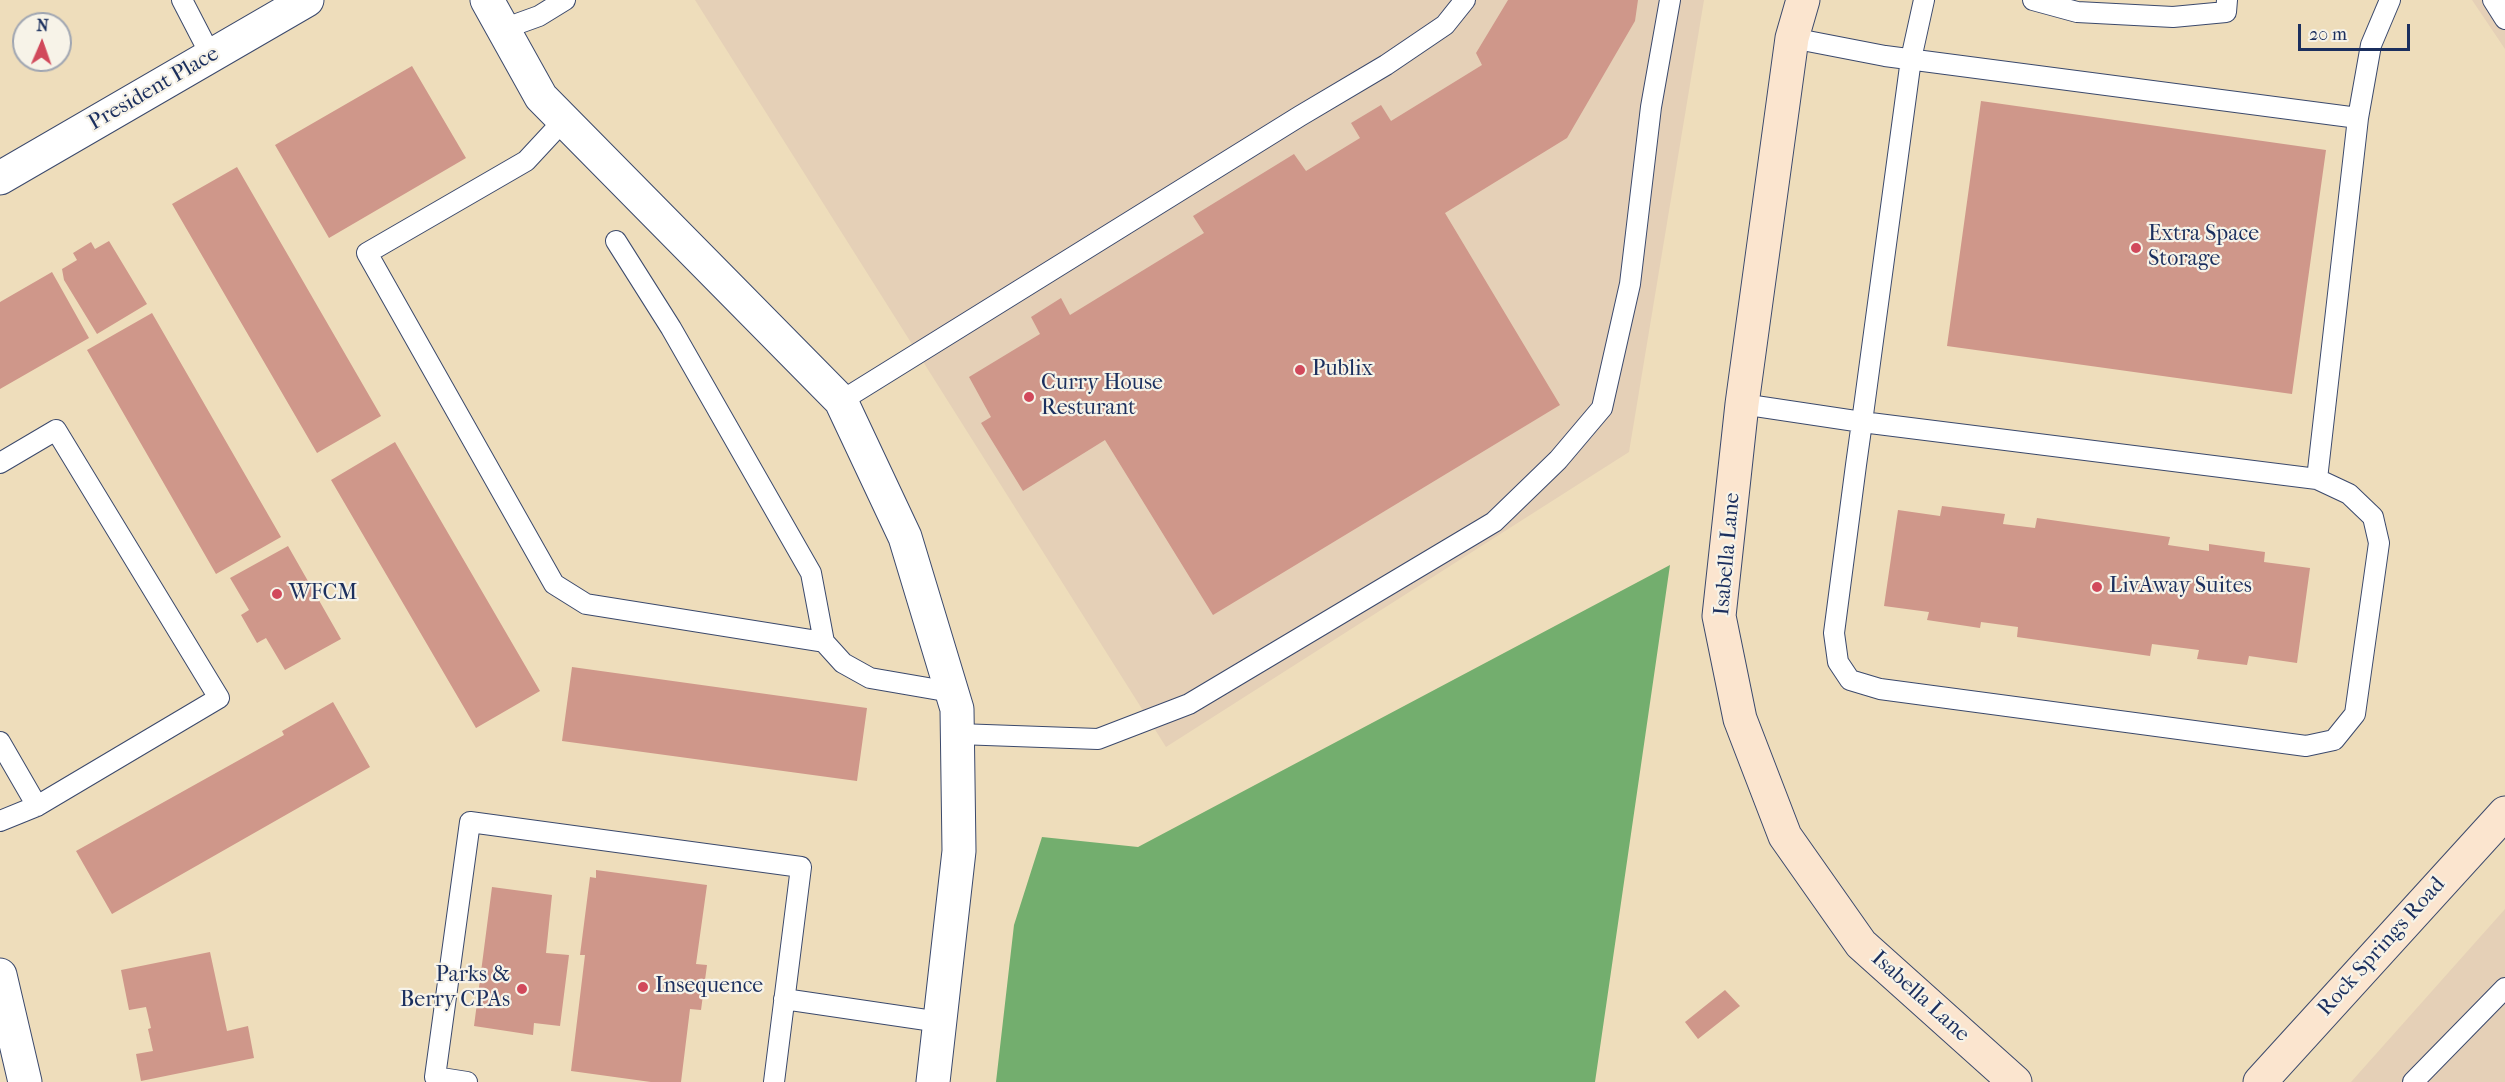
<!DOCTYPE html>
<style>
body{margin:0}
#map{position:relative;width:2505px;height:1082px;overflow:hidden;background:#edb;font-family:"IM FELL French Canon",serif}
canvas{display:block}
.north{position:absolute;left:12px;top:12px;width:60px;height:60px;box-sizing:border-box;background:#f7f3e8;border:2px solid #9fa5b1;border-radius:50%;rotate:2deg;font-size:16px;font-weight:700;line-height:24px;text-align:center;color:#1b2f5e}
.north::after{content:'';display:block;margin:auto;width:21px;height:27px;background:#d1495b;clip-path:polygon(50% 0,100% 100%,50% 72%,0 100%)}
.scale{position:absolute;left:2298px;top:24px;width:112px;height:27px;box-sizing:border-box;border:3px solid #1b2f5e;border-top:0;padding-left:8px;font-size:18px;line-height:21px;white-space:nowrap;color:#1b2f5e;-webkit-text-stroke:4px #f7f3e8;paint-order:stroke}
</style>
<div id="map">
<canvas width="2505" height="1082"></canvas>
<div class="north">N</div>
<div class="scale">20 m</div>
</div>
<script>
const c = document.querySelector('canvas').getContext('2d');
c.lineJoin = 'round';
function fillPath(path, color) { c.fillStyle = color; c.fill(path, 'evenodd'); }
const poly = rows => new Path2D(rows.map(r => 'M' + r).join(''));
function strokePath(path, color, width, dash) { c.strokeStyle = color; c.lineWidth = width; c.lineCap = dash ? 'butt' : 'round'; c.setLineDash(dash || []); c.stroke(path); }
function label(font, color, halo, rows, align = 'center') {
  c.font = font + ' "IM FELL French Canon",serif'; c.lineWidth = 4.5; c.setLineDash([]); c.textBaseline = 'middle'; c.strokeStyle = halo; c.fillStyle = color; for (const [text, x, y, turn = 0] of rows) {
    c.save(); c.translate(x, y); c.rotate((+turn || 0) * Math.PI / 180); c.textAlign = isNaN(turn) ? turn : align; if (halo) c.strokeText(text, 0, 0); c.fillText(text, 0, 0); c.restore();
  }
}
const built = poly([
 [695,0,1704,0,1629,452,1166,747],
 [2472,0,2505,0,2505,49],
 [2505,909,2505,1082,2351,1082]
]);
const forest = poly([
 [1670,565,1595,1082,996,1082,1014,925,1042,837,1138,847]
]);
const building = poly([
 [1508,0,1638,0,1635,21,1567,138,1445,213,1560,405,1213,615,1105,440,1023,491,981,423,991,417,969,377,1040,334,1031,317,1061,298,1070,315,1204,233,1193,216,1294,154,1306,171,1360,138,1351,123,1381,105,1391,121,1482,65,1476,53],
 [412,66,466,158,329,238,275,145],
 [1981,101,2326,150,2292,394,1947,346],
 [237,167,381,416,317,453,172,204],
 [109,241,147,304,97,334,64,280,62,269,77,260,73,253,91,242,95,249],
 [52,272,89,338,0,389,0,302],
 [152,313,281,537,216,574,87,350],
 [395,442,540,691,476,728,331,480],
 [1942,506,2005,514,2003,524,2035,528,2037,518,2170,537,2168,545,2209,551,2209,544,2265,552,2264,562,2310,568,2297,663,2249,656,2247,665,2197,659,2199,650,2152,644,2150,656,2017,637,2018,627,1981,622,1980,628,1927,620,1929,612,1884,606,1898,510,1940,516],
 [288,546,341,639,285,670,266,638,257,643,241,615,249,610,230,578],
 [572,667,867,708,857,781,562,741],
 [333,702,370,767,112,914,76,851,284,735,282,731],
 [596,870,707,885,696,964,707,965,701,1010,690,1009,681,1082,651,1082,571,1071,585,955,580,955,590,877,596,878],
 [492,887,552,895,546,953,569,955,560,1026,534,1023,533,1035,474,1026],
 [210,952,227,1031,248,1026,254,1058,141,1081,136,1054,153,1051,148,1029,151,1028,146,1007,129,1010,121,970],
 [1725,990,1740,1006,1698,1039,1685,1022]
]);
const lane = poly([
 [182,0,211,56],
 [2033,0,2077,12,2173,17,2226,12,2227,0],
 [2493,0,2505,19],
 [503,29,539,16,565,0],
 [1792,38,1885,56,2358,118],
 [564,120,526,161,367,253,554,584,586,604,824,642,843,663,870,678,951,692],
 [616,241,671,328,811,573,824,642],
 [841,401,1300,116,1386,65,1445,25,1465,0],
 [1742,404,1862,422,2317,479,2349,494,2373,517,2379,543,2355,714,2334,740,2306,746,1880,689,1850,680,1838,662,1834,633,1856,465,1862,422,1911,59,1924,0],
 [0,463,56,430,219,698,37,806,0,821],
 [2317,479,2358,118,2371,45,2390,0],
 [958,734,1098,739,1189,704,1494,522,1558,460,1602,408,1630,284,1651,107,1670,0],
 [0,742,37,806],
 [784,999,940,1022],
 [467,1082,435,1077,470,822,801,867,774,1082],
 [2413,1082,2505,988]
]);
const street = poly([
 [487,0,541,97,841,401,905,537,957,709,959,851,933,1082],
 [0,178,307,0],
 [0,975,25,1082]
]);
const secondary = poly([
 [1803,0,1792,38,1742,404,1719,616,1740,719,1785,836,1861,944,2015,1082],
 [2260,1082,2505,813]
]);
const markers = [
 [2136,248,6,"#d1495b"],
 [1300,370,6,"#d1495b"],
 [1029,397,6,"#d1495b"],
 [2097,587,6,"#d1495b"],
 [277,594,6,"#d1495b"],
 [643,987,6,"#d1495b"],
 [522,989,6,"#d1495b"]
];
const streetNames = [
 ["President Place",154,89,-30],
 ["Isabella Lane",1728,554,-85],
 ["Rock Springs Road",2382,947,-48],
 ["Isabella Lane",1920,997,42]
];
const poiNames = [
 ["Extra Space",2148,235],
 ["Storage",2148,260],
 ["Publix",1312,370],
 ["Curry House",1041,384],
 ["Resturant",1041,409],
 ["LivAway Suites",2109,587],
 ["WFCM",289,594],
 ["Parks &",510,976,"right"],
 ["Berry CPAs",510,1001,"right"],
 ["Insequence",655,987]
];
fillPath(built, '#e5d0b7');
fillPath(forest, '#73ae6e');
fillPath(building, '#cf978a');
strokePath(lane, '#3b496c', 22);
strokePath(street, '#3b496c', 35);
strokePath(secondary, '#3b496c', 35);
strokePath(lane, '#fff', 20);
strokePath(street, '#fff', 33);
strokePath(secondary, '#fbe5cf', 33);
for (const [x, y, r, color] of markers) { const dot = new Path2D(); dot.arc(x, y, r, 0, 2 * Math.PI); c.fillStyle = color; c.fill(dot); strokePath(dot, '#f7f3e8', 2); }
label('22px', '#1b2f5e', '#f7f3e8', streetNames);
label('22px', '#1b2f5e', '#f7f3e8', poiNames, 'left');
</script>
